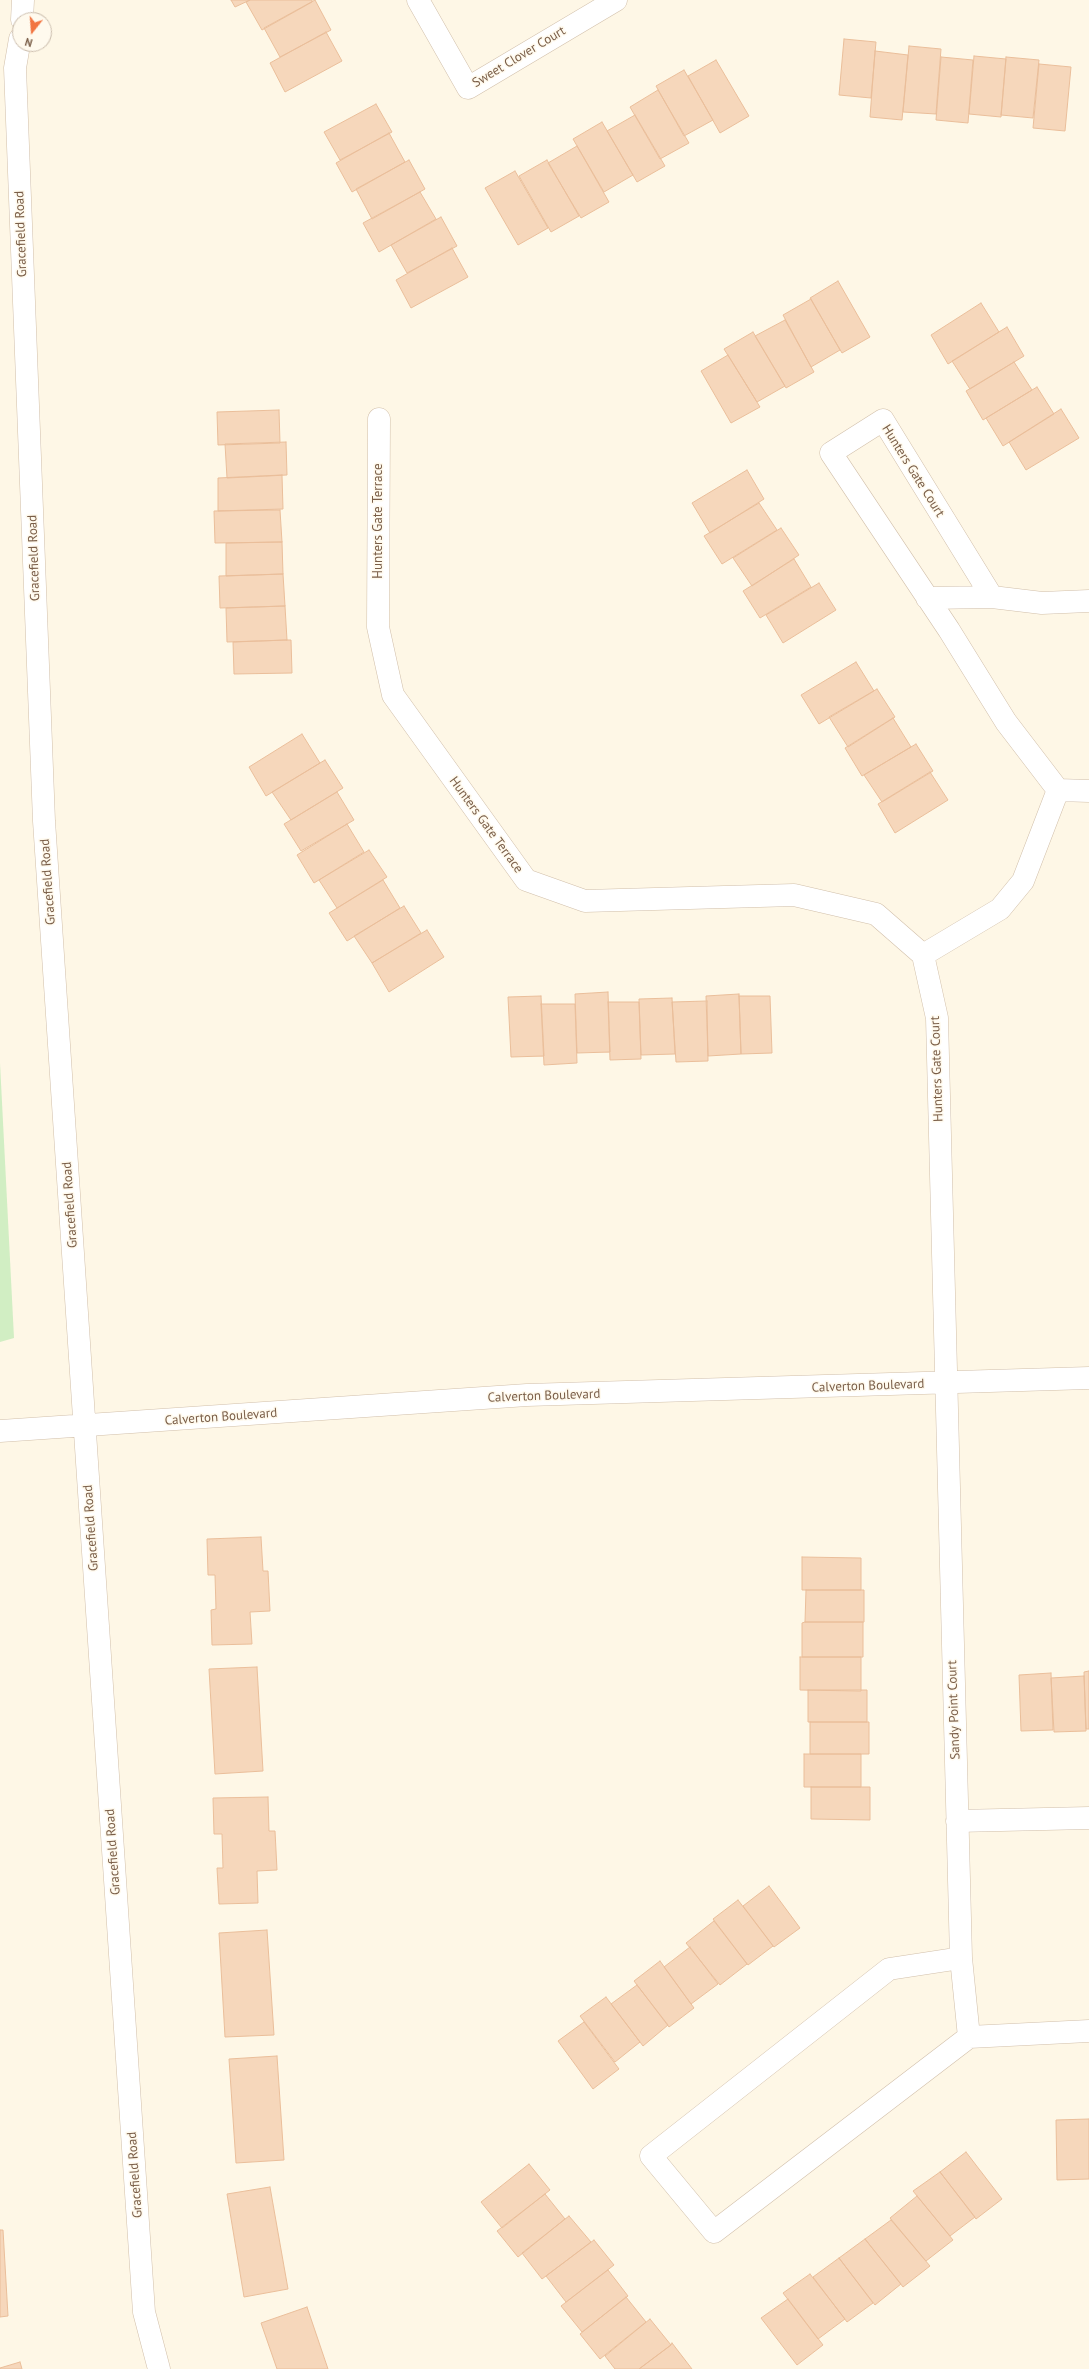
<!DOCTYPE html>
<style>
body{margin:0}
#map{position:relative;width:1089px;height:2369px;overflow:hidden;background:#fef7e6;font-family:"PT Sans",sans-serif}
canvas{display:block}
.north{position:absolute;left:12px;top:12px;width:40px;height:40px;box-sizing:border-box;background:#fffaee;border:1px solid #cabcac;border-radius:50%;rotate:197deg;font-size:11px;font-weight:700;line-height:16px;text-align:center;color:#7a5e48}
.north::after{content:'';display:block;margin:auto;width:14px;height:18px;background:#f27541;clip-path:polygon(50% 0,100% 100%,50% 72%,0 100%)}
</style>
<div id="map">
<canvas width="1089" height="2369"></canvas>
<div class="north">N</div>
</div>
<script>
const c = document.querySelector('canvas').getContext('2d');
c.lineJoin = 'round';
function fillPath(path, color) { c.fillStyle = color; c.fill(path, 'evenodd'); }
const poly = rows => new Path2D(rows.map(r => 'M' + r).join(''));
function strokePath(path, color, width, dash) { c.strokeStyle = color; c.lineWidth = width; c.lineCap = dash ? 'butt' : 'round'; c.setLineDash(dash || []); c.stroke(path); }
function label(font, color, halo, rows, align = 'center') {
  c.font = font + ' "PT Sans",sans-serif'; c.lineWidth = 3; c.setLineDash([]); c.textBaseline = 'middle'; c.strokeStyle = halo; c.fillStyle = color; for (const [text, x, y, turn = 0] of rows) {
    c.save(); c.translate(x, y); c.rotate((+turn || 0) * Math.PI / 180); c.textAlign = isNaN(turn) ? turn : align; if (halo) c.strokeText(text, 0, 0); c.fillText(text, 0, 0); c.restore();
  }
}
const green = poly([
 [0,1063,14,1338,0,1342]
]);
const building = poly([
 [231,0,250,0,235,7,231,0],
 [250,0,312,0,312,2,262,30,246,2,250,0],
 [315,0,331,30,280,57,264,28,315,0],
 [326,32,342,61,285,92,270,63,326,32],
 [844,39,876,42,871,98,839,95,844,39],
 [909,46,941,49,936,114,903,112,909,46],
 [875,51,908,55,902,120,870,117,875,51],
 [974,56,1006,59,1001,117,969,114,974,56],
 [941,57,973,60,968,123,936,120,941,57],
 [1006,57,1039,60,1033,118,1001,115,1006,57],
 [716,60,749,116,720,133,688,76,716,60],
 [1039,64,1071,67,1065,131,1033,128,1039,64],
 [684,70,713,120,684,136,656,86,684,70],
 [658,90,689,143,660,159,630,107,658,90],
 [376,104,392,132,340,160,324,132,376,104],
 [635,115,665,166,637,182,607,131,635,115],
 [602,122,633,175,604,192,573,139,602,122],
 [389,133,405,162,352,192,336,163,389,133],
 [577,146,609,202,581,218,548,163,577,146],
 [409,160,425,189,372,219,356,189,409,160],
 [547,160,579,216,551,232,519,176,547,160],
 [515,171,548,228,518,245,485,188,515,171],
 [420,192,436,219,379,252,363,223,420,192],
 [441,217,457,246,407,273,391,245,441,217],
 [452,248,468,277,411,308,396,280,452,248],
 [838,281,870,337,842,353,810,298,838,281],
 [811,299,840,350,811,367,783,315,811,299],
 [981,303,999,332,948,364,931,335,981,303],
 [785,320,814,372,786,388,755,336,785,320],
 [1007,327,1024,356,970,389,952,361,1007,327],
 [753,332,785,386,757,402,724,349,753,332],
 [728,355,760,407,731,423,701,371,728,355],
 [1014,362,1032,390,983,420,966,391,1014,362],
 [1037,387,1054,414,1003,446,986,418,1037,387],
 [1061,409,1079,438,1026,470,1009,442,1061,409],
 [279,410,280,443,218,445,217,412,279,410],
 [286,442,287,475,227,478,225,444,286,442],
 [747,470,764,499,710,533,692,503,747,470],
 [282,475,283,509,218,511,218,478,282,475],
 [759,503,777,530,722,564,704,536,759,503],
 [280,510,282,542,215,543,214,511,280,510],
 [781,528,799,555,752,586,733,558,781,528],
 [282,542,283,574,226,576,226,543,282,542],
 [794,559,811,587,760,618,743,591,794,559],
 [283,574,285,606,220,608,219,576,283,574],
 [819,583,836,610,783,643,766,615,819,583],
 [285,606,287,640,227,642,226,608,285,606],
 [287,640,291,640,292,673,234,674,233,642,287,640],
 [856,662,874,691,819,724,801,695,856,662],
 [877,689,895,717,848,747,829,717,877,689],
 [893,718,911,747,862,776,845,748,893,718],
 [302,734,320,763,266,796,249,767,302,734],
 [916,744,933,771,882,802,864,775,916,744],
 [325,760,343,788,291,820,272,792,325,760],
 [930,772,948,800,895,833,878,804,930,772],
 [337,792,354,820,301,851,284,824,337,792],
 [347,824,364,852,314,883,297,855,347,824],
 [369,850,387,877,337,908,319,880,369,850],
 [383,880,400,908,347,941,329,913,383,880],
 [404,906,421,933,372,963,354,936,404,906],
 [427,930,444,957,389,992,372,963,427,930],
 [608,992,610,1052,577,1053,575,994,608,992],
 [739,994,741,1054,708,1056,706,996,739,994],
 [541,996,544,1056,511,1057,508,997,541,996],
 [739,996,770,996,772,1053,741,1054,739,996],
 [672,998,675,1054,641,1055,639,999,672,998],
 [707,1001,708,1061,676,1062,672,1002,707,1001],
 [608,1002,639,1002,641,1059,610,1060,608,1002],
 [541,1004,575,1004,577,1063,544,1065,541,1004],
 [261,1537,263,1571,268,1571,270,1611,250,1612,252,1644,212,1645,211,1610,216,1609,215,1575,208,1575,207,1539,261,1537],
 [802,1557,861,1558,861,1590,802,1590,802,1557],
 [806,1590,864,1590,864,1622,805,1622,806,1590],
 [805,1622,863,1622,863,1657,802,1657,802,1623,805,1622],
 [800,1657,861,1657,861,1691,800,1690,800,1657],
 [257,1667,263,1771,215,1774,209,1669,257,1667],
 [1089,1671,1089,1729,1086,1729,1084,1672,1089,1671],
 [1051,1673,1053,1730,1021,1731,1019,1675,1051,1673],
 [1084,1676,1086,1731,1054,1732,1051,1678,1084,1676],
 [808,1690,867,1690,867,1722,808,1722,808,1690],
 [810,1722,869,1722,869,1754,810,1754,810,1722],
 [804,1754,861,1754,861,1787,804,1787,804,1754],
 [811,1787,870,1787,870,1820,811,1819,811,1787],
 [268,1797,269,1831,275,1831,277,1870,257,1871,258,1903,219,1904,217,1868,223,1868,222,1834,214,1834,213,1798,268,1797],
 [769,1886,800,1928,774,1947,743,1906,769,1886],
 [738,1900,773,1946,748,1965,713,1919,738,1900],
 [714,1921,747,1964,720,1985,686,1943,714,1921],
 [267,1930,274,2035,225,2037,219,1933,267,1930],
 [690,1947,718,1984,691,2004,664,1967,690,1947],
 [660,1961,694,2008,669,2027,634,1981,660,1961],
 [637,1985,668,2025,643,2046,611,2004,637,1985],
 [606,1997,640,2042,615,2062,580,2016,606,1997],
 [584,2022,619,2069,593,2089,558,2041,584,2022],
 [277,2056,284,2160,236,2163,229,2059,277,2056],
 [1089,2119,1089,2179,1057,2180,1056,2120,1089,2119],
 [966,2152,1002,2199,976,2219,940,2172,966,2152],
 [529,2164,550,2190,502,2228,481,2202,529,2164],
 [940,2172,975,2217,950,2236,913,2191,940,2172],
 [270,2187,288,2289,244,2297,227,2194,270,2187],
 [545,2194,565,2219,518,2257,497,2231,545,2194],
 [917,2196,953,2240,926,2261,890,2218,917,2196],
 [569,2216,591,2242,542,2279,522,2253,569,2216],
 [891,2220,930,2266,903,2287,865,2239,891,2220],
 [0,2230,3,2230,8,2316,0,2317,0,2230],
 [865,2239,901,2284,875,2305,839,2258,865,2239],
 [594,2240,614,2265,566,2302,546,2276,594,2240],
 [839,2258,873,2303,847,2322,813,2277,839,2258],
 [608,2270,628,2296,582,2332,561,2306,608,2270],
 [810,2274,845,2319,818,2339,783,2293,810,2274],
 [626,2297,646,2322,600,2359,580,2334,626,2297],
 [788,2299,823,2345,797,2365,761,2318,788,2299],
 [307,2307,328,2369,277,2369,261,2323,307,2307],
 [650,2319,671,2345,639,2369,615,2369,605,2356,650,2319],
 [672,2343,692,2369,639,2369,671,2345,672,2343],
 [20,2362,22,2369,0,2369,0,2368,20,2362]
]);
const minor = poly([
 [418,0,468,88,616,0],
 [22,20,23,0],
 [20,39,15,68,44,821,144,2312,159,2369],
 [379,419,378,627,393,695,526,880,585,901,794,895,876,914,923,955],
 [927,598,992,597,1042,603,1089,601],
 [1058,790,1089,791],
 [923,955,937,1018,961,1958,969,2037],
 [923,955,1000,909,1023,881,1058,790,1006,722,949,630,831,453,883,420,992,597],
 [0,1431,527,1395,1089,1378],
 [957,1821,1089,1818],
 [961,1958,889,1969,651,2156,714,2232,969,2037,1089,2031]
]);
const streetNames = [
 ["Sweet Clover Court",519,57,-31],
 ["Gracefield Road",21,234,-92],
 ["Hunters Gate Court",913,471,58],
 ["Hunters Gate Terrace",378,521,-90],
 ["Gracefield Road",34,558,-92],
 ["Hunters Gate Terrace",486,825,54],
 ["Gracefield Road",48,882,-94],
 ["Hunters Gate Court",937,1069,-92],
 ["Gracefield Road",70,1205,-94],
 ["Calverton Boulevard",868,1386,-2],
 ["Calverton Boulevard",544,1396,-2],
 ["Calverton Boulevard",221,1417,-4],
 ["Gracefield Road",91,1528,-94],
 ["Sandy Point Court",954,1710,-92],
 ["Gracefield Road",113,1852,-94],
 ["Gracefield Road",135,2175,-94]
];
fillPath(green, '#d1eec3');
fillPath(building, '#f6d7bb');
strokePath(building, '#eabe9a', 1);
strokePath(minor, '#d1bfaa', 23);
strokePath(minor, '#fff', 22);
label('13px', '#7a5e48', '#fffaee', streetNames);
</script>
